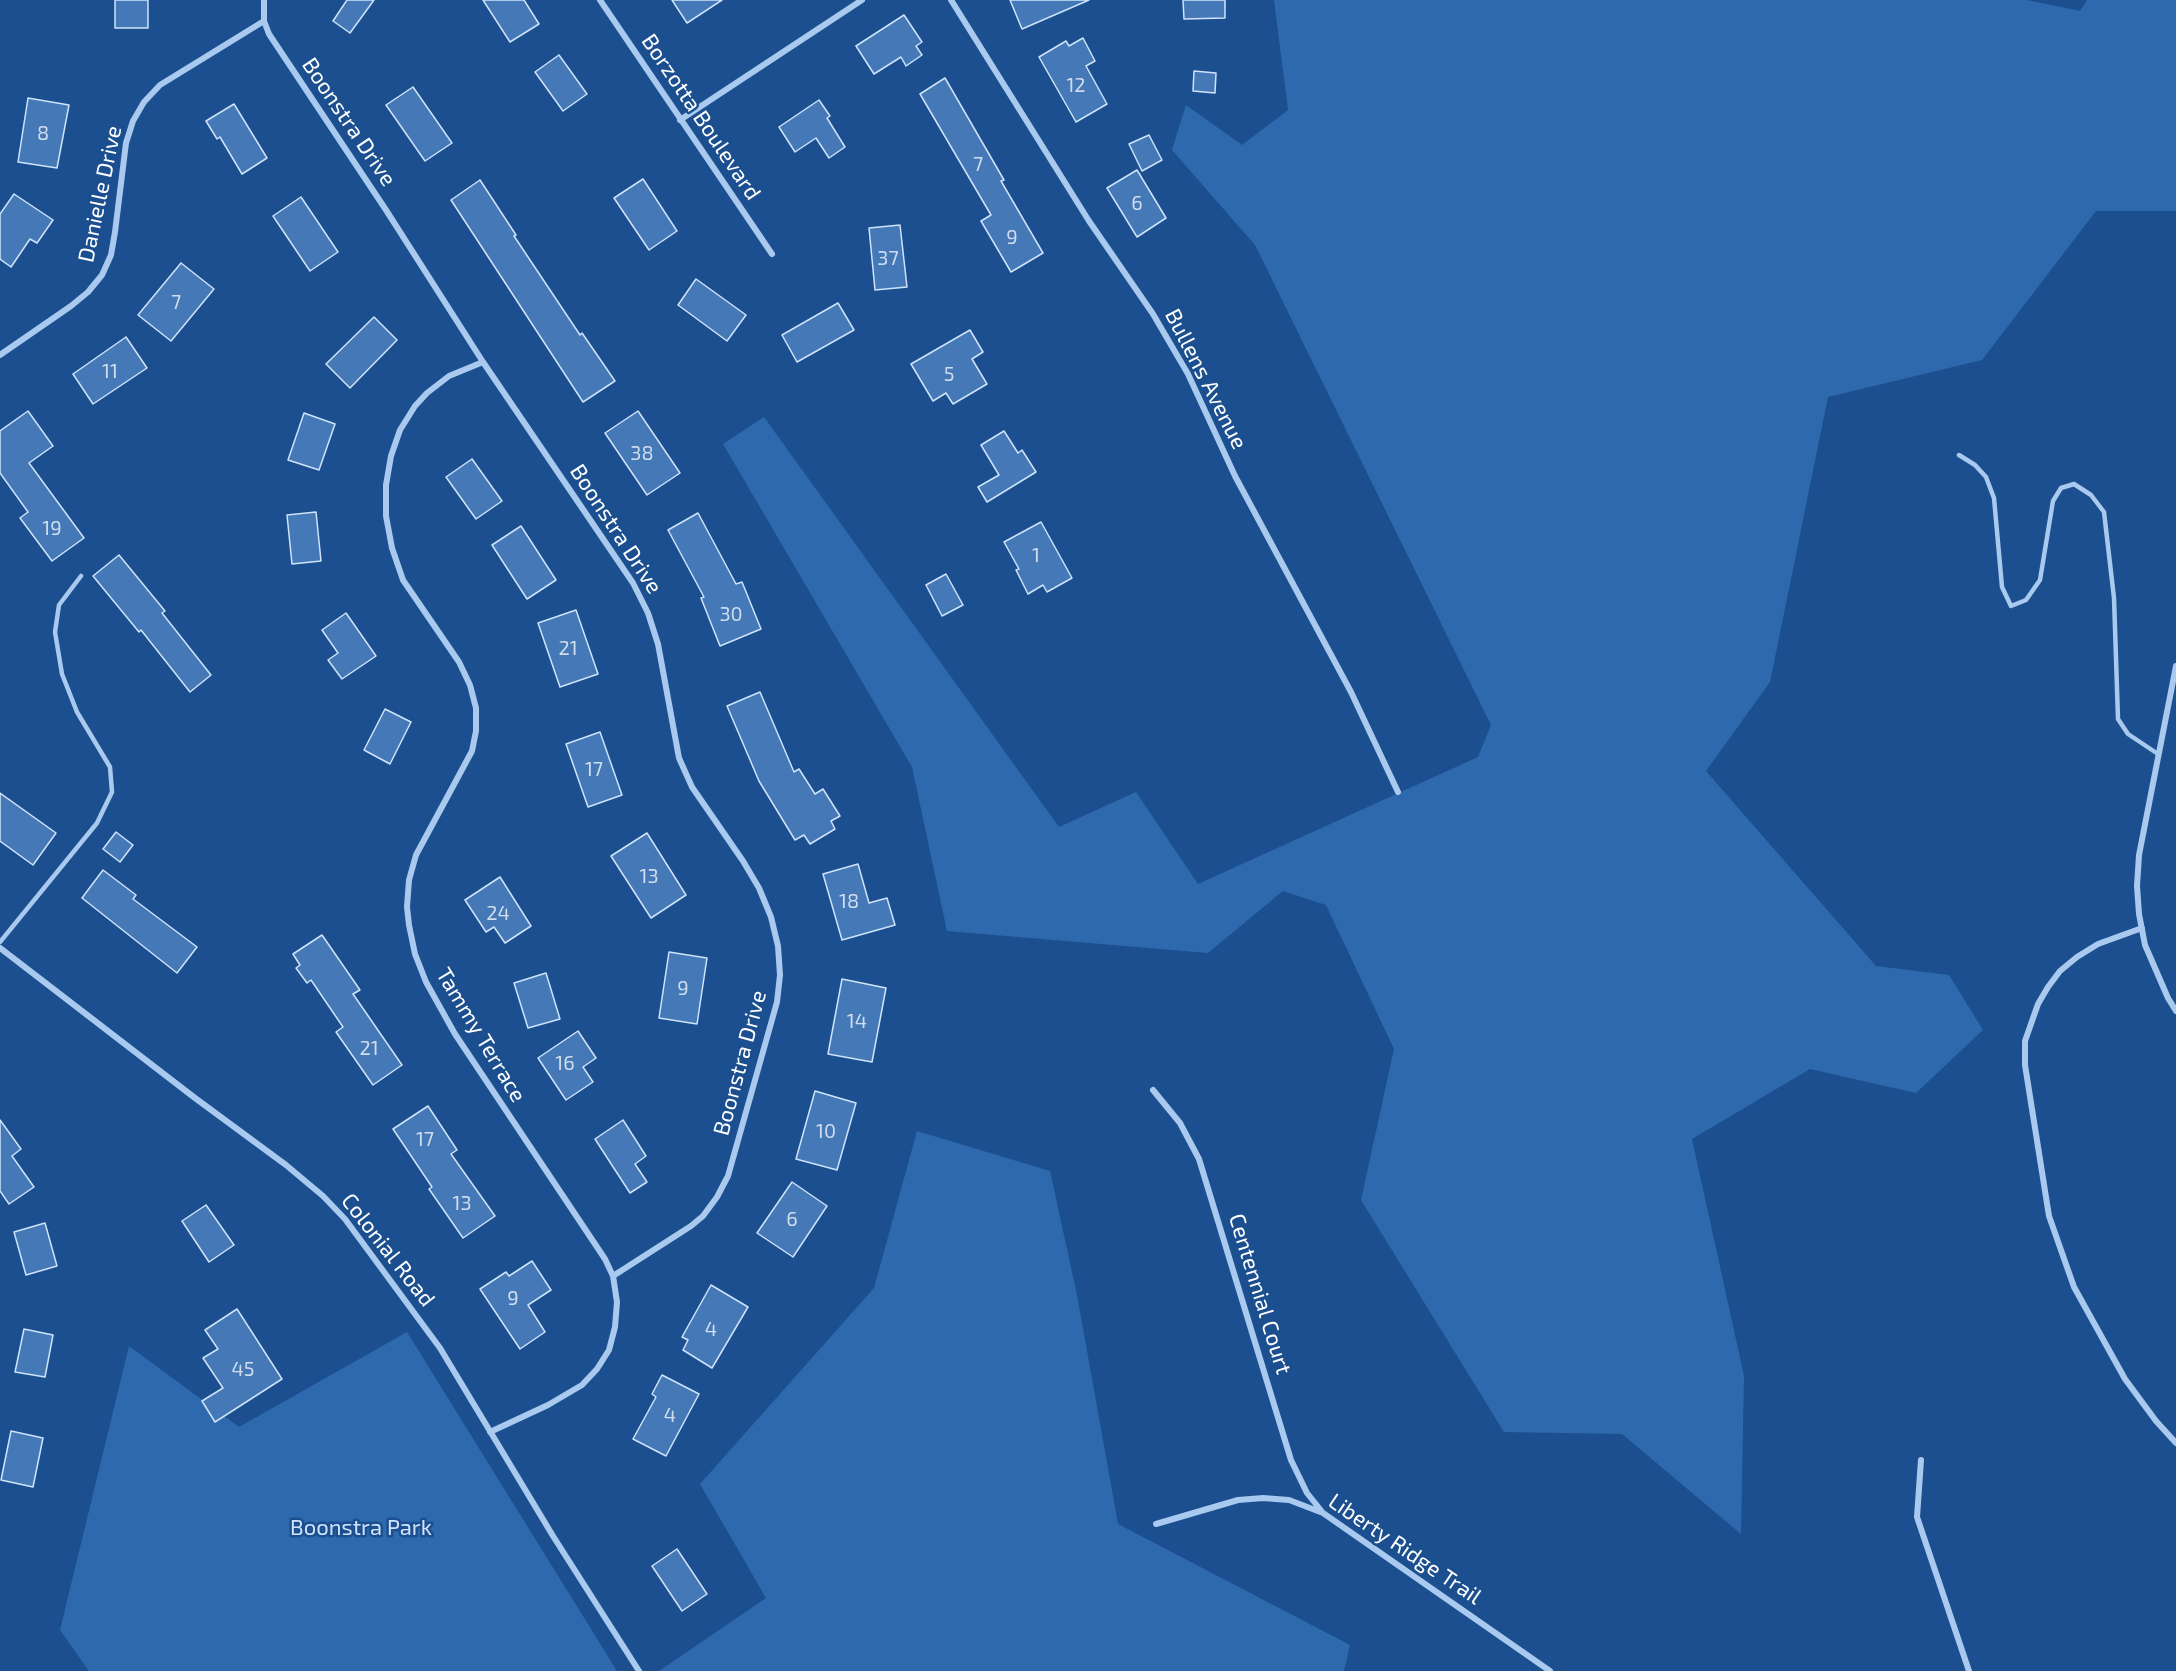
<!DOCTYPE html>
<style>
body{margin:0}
canvas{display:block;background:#1b4f8f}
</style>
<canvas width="2176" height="1671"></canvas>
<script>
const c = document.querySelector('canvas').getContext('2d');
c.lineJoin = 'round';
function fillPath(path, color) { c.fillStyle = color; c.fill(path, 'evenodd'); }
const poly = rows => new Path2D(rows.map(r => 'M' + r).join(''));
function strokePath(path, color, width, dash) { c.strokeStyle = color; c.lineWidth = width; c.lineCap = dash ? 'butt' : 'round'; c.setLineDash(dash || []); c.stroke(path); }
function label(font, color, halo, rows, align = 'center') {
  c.font = font + ' "Exo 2",sans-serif'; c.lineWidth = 5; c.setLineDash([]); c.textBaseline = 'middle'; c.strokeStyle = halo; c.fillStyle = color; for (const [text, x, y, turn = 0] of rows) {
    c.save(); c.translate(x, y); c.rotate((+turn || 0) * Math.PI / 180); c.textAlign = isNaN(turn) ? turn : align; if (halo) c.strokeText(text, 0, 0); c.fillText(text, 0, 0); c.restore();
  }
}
const green = poly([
 [1274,0,2027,0,2080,11,2087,0,2176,0,2176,211,2096,211,1982,360,1828,397,1770,682,1706,771,1876,966,1949,975,1983,1030,1916,1093,1810,1069,1692,1139,1744,1376,1741,1534,1622,1434,1504,1432,1361,1200,1394,1049,1326,905,1283,891,1208,953,947,931,912,767,723,444,764,417,1059,827,1136,792,1198,884,1478,757,1491,725,1255,245,1172,150,1186,105,1242,145,1288,110],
 [917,1131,1050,1171,1077,1295,1118,1524,1350,1645,1344,1671,659,1671,766,1598,700,1484,874,1288],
 [407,1332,617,1671,89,1671,60,1630,129,1346,239,1427]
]);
const building = poly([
 [115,0,148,0,148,28,115,28,115,0],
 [347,0,374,0,350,33,333,21,347,0],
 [483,0,524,0,539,24,510,42,483,0],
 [672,0,722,0,687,23,672,0],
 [1010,0,1089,0,1022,29,1010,0],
 [1183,0,1225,0,1225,18,1184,19,1183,0],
 [904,15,922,42,916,46,922,55,906,66,901,57,874,74,856,46,904,15],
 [1083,38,1095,61,1086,66,1107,104,1076,122,1039,57,1066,41,1069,46,1083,38],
 [559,55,587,94,563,111,535,72,559,55],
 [1194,71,1216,73,1215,93,1193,91,1194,71],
 [945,78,1004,180,1001,181,1043,253,1011,272,981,221,991,215,920,94,945,78],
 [413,87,452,143,425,161,386,105,413,87],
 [28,98,69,105,57,168,18,162,28,98],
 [819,100,830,116,827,118,845,147,829,158,816,138,795,152,779,127,819,100],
 [234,104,267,158,242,174,220,137,217,139,206,121,234,104],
 [1149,135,1162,160,1142,171,1129,144,1149,135],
 [1137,170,1166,218,1137,237,1107,188,1137,170],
 [643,179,677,231,649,250,614,198,643,179],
 [480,180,516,235,514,236,580,335,582,333,615,381,583,402,451,200,480,180],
 [14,194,53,220,37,243,30,239,11,267,0,259,0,214,14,194],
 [301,197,338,252,310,271,273,216,301,197],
 [900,225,907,287,875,290,869,228,900,225],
 [181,263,214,289,171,341,138,315,181,263],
 [696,279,746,315,727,341,678,305,696,279],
 [838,303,854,330,797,362,782,335,838,303],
 [374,317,397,340,350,388,326,364,374,317],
 [970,330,983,352,972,359,987,384,953,404,946,393,933,401,911,364,970,330],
 [126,337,147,368,93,404,73,374,126,337],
 [28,411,53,446,29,463,84,538,52,561,20,518,28,512,0,473,0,431,28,411],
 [638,411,680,473,647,495,605,433,638,411],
 [304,413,335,424,319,470,288,460,304,413],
 [1004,431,1018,453,1022,450,1036,472,987,502,978,487,999,475,981,445,1004,431],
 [472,459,502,501,476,519,446,477,472,459],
 [316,512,321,561,292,564,287,515,316,512],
 [698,513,736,584,742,582,761,629,720,646,701,598,704,597,668,530,698,513],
 [1041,522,1072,578,1047,592,1043,585,1028,594,1016,570,1019,569,1004,542,1041,522],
 [521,526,556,580,527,599,492,545,521,526],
 [119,555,165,611,162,613,211,675,190,692,141,630,139,632,93,576,119,555],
 [946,574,963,605,942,616,926,585,946,574],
 [576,610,598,674,560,687,538,623,576,610],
 [346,613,376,656,342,679,328,660,338,653,322,630,346,613],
 [760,692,794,772,799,769,815,794,823,789,840,816,831,821,835,829,810,844,804,835,795,840,759,781,727,706,760,692],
 [385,709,411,722,390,764,364,750,385,709],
 [600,732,622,795,588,807,566,744,600,732],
 [0,793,56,833,33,865,0,841,0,793],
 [116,832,133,845,120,862,103,849,116,832],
 [647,833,686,895,651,918,611,856,647,833],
 [858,864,869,903,887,898,895,925,842,940,823,874,858,864],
 [103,870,136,895,133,899,197,947,177,973,82,898,103,870],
 [500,877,531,926,505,943,494,927,486,932,465,900,500,877],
 [322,935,360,990,353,994,402,1065,373,1085,336,1032,343,1027,311,980,307,983,296,968,300,965,293,954,322,935],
 [669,952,707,958,697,1024,659,1018,669,952],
 [546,973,560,1019,528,1028,514,983,546,973],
 [842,979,886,988,872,1062,828,1054,842,979],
 [578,1031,596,1058,583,1067,593,1082,566,1100,538,1058,578,1031],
 [815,1091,856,1103,837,1170,796,1159,815,1091],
 [428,1106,457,1150,451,1154,495,1216,463,1238,429,1189,432,1187,393,1129,428,1106],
 [0,1120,21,1149,12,1156,34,1187,9,1204,0,1191,0,1120],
 [623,1120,646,1156,635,1164,647,1182,630,1193,595,1139,623,1120],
 [792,1182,827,1206,793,1257,757,1233,792,1182],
 [206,1205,234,1245,209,1262,182,1221,206,1205],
 [45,1223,57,1266,26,1275,14,1232,45,1223],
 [532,1261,551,1290,528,1305,545,1332,520,1349,480,1289,506,1272,509,1276,532,1261],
 [711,1285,748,1307,712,1368,683,1350,688,1340,682,1337,711,1285],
 [237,1309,282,1379,215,1422,202,1401,223,1388,203,1358,218,1349,205,1330,237,1309],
 [24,1329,53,1335,45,1377,15,1372,24,1329],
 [662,1375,699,1394,666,1456,633,1439,656,1397,652,1394,662,1375],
 [11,1431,43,1438,33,1487,1,1480,11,1431],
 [677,1549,707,1594,682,1611,652,1566,677,1549]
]);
const service = poly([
 [1959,455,1975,465,1986,477,1994,498,2002,587,2011,606,2026,600,2040,580,2053,501,2061,488,2074,484,2091,495,2104,512,2114,598,2118,719,2128,734,2158,754],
 [0,942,97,823,112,792,110,767,77,712,62,674,55,632,59,605,81,576]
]);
const minor = poly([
 [264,0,264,21,269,34,386,210,483,362,633,583,648,613,658,644,679,758,692,787,743,861,759,888,771,917,778,946,780,975,777,1002,728,1176,717,1197,703,1216,691,1226,613,1276,617,1302,615,1327,609,1350,597,1369,582,1385,548,1405,490,1432],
 [600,0,772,254],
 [951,0,1089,221,1153,314,1188,374,1235,476,1351,692,1398,792],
 [680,120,862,0],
 [0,355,71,306,88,292,102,275,111,255,115,232,126,143,133,121,144,102,160,85,264,21],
 [483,362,449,376,427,393,415,406,400,430,391,456,386,485,386,516,392,548,403,580,459,662,470,685,476,708,476,731,472,751,416,855,409,880,407,907,409,925,415,954,426,982,455,1034,605,1259,613,1276],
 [2176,666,2139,855,2137,886,2139,914,2145,945,2168,998,2176,1011],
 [2142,928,2098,944,2077,957,2060,971,2048,987,2038,1004,2025,1041,2025,1065,2049,1216,2074,1287,2125,1379,2156,1421,2176,1443],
 [0,948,195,1098,286,1165,323,1196,345,1219,440,1348,553,1536,639,1671],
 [1153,1090,1180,1123,1199,1159,1291,1460,1307,1493,1323,1513],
 [1921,1460,1917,1517,1969,1671],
 [1156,1524,1238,1500,1263,1498,1289,1500,1323,1513,1550,1671]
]);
const numberNames = [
 ["12",1076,85],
 ["8",43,133],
 ["7",978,164],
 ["6",1137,203],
 ["9",1012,237],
 ["37",888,258],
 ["7",176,302],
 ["11",110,371],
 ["5",949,374],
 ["38",642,453],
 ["19",52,528],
 ["1",1036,555],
 ["30",731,614],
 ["21",568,648],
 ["17",594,769],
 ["13",649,876],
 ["18",849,901],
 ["24",498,913],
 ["9",683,988],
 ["14",857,1021],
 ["21",369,1048],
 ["16",565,1063],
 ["10",826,1131],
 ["17",425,1139],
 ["13",462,1203],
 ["6",792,1219],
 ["9",513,1298],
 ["4",711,1329],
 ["45",243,1369],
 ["4",670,1415]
];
const streetNames = [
 ["Borzotta Boulevard",701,117,56],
 ["Boonstra Drive",349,122,56],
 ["Danielle Drive",100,194,-78],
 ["Bullens Avenue",1206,379,63],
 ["Boonstra Drive",616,529,57],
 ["Tammy Terrace",481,1035,59],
 ["Boonstra Drive",740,1063,-75],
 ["Colonial Road",388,1250,52],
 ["Centennial Court",1260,1294,73],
 ["Liberty Ridge Trail",1405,1549,34]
];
const parkNames = [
 ["Boonstra Park",361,1528]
];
fillPath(green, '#2e69ad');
fillPath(building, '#4478b7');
strokePath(building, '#cfe3fa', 1.5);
strokePath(service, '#a9c9ee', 4.5);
strokePath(minor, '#a9c9ee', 6);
label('20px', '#d0dded', null, numberNames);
label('22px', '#fff', '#1b4f8f', streetNames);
label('22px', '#cfe3fa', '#1b4f8f', parkNames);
</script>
